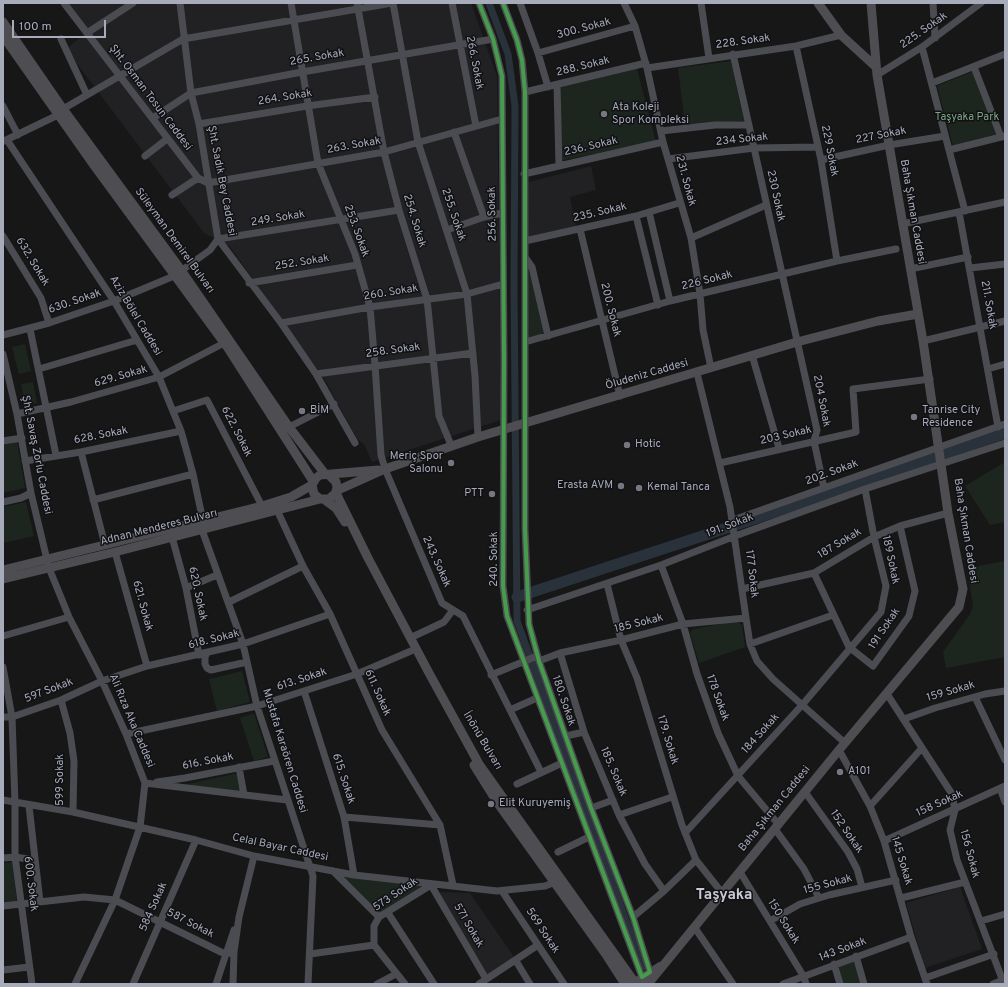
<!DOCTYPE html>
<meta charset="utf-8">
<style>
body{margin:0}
#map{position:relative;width:1008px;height:987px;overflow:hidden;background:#171718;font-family:Overpass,sans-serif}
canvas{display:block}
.frame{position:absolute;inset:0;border:4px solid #a7abba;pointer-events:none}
.scale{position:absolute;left:12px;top:20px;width:94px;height:18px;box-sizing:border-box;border:2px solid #a7abba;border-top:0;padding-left:5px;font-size:12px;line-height:14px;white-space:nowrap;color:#a7abba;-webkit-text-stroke:3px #111114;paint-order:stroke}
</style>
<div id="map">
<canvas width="1008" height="987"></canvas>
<div class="frame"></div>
<div class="scale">100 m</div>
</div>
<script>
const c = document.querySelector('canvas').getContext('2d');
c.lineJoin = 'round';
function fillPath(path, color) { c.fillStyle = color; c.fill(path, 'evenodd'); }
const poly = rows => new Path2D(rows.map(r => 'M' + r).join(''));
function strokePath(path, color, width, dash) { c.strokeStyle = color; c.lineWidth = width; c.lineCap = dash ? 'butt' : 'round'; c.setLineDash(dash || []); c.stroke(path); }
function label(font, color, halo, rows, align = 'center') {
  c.font = font + ' Overpass,sans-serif'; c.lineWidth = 3; c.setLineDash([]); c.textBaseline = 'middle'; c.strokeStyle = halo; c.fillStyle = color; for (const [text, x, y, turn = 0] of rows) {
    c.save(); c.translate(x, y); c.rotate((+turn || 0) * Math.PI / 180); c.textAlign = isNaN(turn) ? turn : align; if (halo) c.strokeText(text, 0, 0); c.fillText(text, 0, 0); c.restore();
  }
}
const built = poly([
 [64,3,471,3,497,76,501,420,372,462,364,444,357,439,325,380,230,247,204,233,66,49,87,32],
 [591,166,596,190,570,197,576,227,528,238,529,182],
 [960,887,982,949,925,968,906,903],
 [437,892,470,893,514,957,487,975]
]);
const green = poly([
 [731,61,744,121,685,125,678,68],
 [636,65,656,142,563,160,557,87],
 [974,71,997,134,953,146,937,86],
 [529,273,531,273,544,334,528,338],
 [25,344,31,371,19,374,12,347],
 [33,382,37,403,25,406,21,384],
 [17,442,25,488,3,493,3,445],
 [1005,462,1005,522,990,525,965,486],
 [26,502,34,536,3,543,3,507],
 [1005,561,1005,657,946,668,943,652,970,614,973,606,967,568],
 [737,621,742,625,745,647,699,663,690,633,693,629],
 [242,671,250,702,217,711,209,679],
 [254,713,268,757,254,761,240,718],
 [238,773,241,793,183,785],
 [12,862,17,901,3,903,3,863],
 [332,870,431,885,379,917],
 [856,956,864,984,840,984,834,964]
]);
const canal = poly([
 [489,3,508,54,515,106,514,287,517,621,643,967]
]);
const river = poly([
 [517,597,848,488,1005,433]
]);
const minor = poly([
 [64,3,198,178,208,183,384,152,502,119],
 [180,3,191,93,199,124,218,239,281,323,316,374,355,443],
 [291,3,318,163,355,254,370,307,375,365,381,455,385,469,442,603,463,616,541,772],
 [357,3,384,152,399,210,427,299,439,416,451,445],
 [393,3,418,142,467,294,475,376,478,437],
 [452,3,476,126],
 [479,3,493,39,502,76,504,360,503,586,507,616,642,977,642,984],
 [503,3,517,40,522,60,525,92,525,529,529,624,539,661,591,808,633,917,650,972],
 [520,3,538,53,548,87],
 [624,3,635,26,647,68,663,142,691,238,700,294,703,330,711,368],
 [701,3,709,58],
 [933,3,935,38],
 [87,33,133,3],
 [61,39,87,95],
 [796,46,821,160,837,261],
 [922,47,965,211],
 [538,53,635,26],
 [733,54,817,430,814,441,824,488],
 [974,67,1001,137],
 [647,68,796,46,841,35],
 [877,75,922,47,981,3],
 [932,83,1005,54],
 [557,85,559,166],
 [525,92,646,63],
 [3,106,18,135],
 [153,118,191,93,302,72,493,39],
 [199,124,307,106,375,97],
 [661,131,715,125,749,125],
 [454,132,484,217],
 [7,140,114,301,159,377,181,431,193,474,203,521],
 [4,141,58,115,63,109,183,39,392,3],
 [949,150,1005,136],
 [145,156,167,139],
 [668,159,754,148,817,147],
 [821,160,889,145,945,136],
 [524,174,663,142],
 [172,195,198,178],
 [649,212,670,301],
 [959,212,998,427],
 [636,216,658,305],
 [902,224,1005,202],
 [580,229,620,396],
 [447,230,484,217,502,213],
 [3,236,41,298,49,323],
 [691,238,766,205],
 [218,239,399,210],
 [525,241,636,216,679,203],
 [525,257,532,267,548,336],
 [970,268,1005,264],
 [910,269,968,257],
 [249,283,357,265],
 [281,323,370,307,467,294,503,284],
 [30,329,56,455],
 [3,335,49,323,114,301,174,276,210,250,218,239],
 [923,341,1005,321],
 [525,342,670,301,837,261,896,249],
 [3,354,17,414,31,493,49,568,69,617,102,681,126,734,145,783,140,827,115,900,75,984],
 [752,355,779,448],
 [39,369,137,340],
 [988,369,1005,364],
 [697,373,730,507,746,618,750,644,757,661,773,679,845,743],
 [316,374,473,353],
 [173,411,207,400,262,506],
 [17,414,71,402,159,377,224,343],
 [289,427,334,404],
 [3,441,22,438],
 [81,452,105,545],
 [25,461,81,452,181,431],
 [720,463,856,432,853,389,930,379],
 [93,500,193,474],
 [3,502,21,498,31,493],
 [277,510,303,566,330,614,382,730,440,825,453,885],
 [733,520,1005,424],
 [202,530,243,644,257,706,313,876,308,984],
 [172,537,186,588,199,655],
 [115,552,147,666],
 [661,565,683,624,697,674,718,733,738,776,779,825],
 [814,573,849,647,873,666,909,616,915,591,900,526],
 [607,584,621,640,637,678,682,825,696,860,723,894],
 [186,588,217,575],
 [742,589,814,573,874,537,900,526,948,513],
 [229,602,303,566],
 [527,610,661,565,735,536,865,489,1005,443],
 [3,636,69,617],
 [410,638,444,622,453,610],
 [750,644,833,615],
 [207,653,205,657,205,664,207,668,211,670,247,662],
 [560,653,584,732,619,815,645,864,664,891],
 [539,661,560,653,621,640,683,624,746,618],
 [3,667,12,717,15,803,15,857,32,984],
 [491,675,537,656],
 [304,691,344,817,354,875],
 [887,694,952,794,955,810,950,830,957,860,1004,984],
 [975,697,1005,760],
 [61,700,70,733,74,761,73,812],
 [510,710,537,698],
 [3,717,12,717,61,700,102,681,147,666,243,644,330,614],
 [904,719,935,708,985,694,1005,691],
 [126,734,257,706,357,674,411,651],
 [566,736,584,732],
 [839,750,870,806,884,841,911,937,927,984],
 [239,767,244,795],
 [157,782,185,778,274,761],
 [145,783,287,800],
 [517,784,562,763],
 [1000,788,1005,802],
 [805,792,848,852,857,869,862,887],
 [3,800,73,812,196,840,254,856,354,875,497,891,545,886,558,881],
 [29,806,40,902],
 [870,806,922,748],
 [591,808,613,800],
 [619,815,672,797],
 [344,817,440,825],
 [775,829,804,869,819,898],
 [685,833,803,704,881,612,886,586,874,537,865,489],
 [884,841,1005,786],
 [558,852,589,837],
 [3,858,15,857,34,860],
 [333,871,379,917],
 [740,872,804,977,806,984],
 [502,891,564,984],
 [901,898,965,882],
 [3,906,84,897,115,900,225,954,234,952],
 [388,913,434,984],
 [633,917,664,891,696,860],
 [770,921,800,904,829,895,896,880],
 [981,921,1005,914],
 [695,928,733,984],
 [310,954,374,945],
 [856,956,864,984],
 [516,961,530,984],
 [834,964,840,984],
 [3,970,29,967],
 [925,978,994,954],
 [133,984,196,840],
 [216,984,234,930],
 [233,984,234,952,239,917,254,856],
 [377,984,396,974],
 [405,984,374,945,374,926,379,917,431,885,486,979],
 [479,984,538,945],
 [783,984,911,937],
 [993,984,1003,980]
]);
const major = poly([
 [818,3,841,35,876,67],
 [3,22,63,109,181,270,289,427,325,474],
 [3,36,93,164,228,348,313,481],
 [336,491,385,469,478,437,797,342,878,321,918,314],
 [336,493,368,558,429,673,479,764,636,984],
 [320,499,314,494,312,485,316,478,320,475,378,470],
 [325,500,336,508,345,522],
 [3,570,262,506,291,497,312,485],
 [3,579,115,552,320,499,329,499,336,493,337,487,336,482,329,475],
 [474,765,499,805,607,956,625,984],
 [633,984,661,966],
 [648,984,839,750,959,607,963,589,948,513,923,341,877,75,871,3]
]);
const cycleway = poly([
 [479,3,493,39,502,76,504,360,503,586,507,616,642,977,650,972,633,917,591,808,539,661,529,624,525,529,525,92,522,60,517,40,503,3]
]);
const markers = [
 [604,114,4,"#757781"],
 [302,411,4,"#757781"],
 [914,417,4,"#757781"],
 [627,445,4,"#757781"],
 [451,463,4,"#757781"],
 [621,486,4,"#757781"],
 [639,488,4,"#757781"],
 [492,494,4,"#757781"],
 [840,772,4,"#757781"],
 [491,804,4,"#757781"]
];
const streetNames = [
 ["300. Sokak",584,29,-15],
 ["225. Sokak",924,31,-35],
 ["228. Sokak",743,42,-8],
 ["265. Sokak",317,58,-10],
 ["266. Sokak",474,63,79],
 ["288. Sokak",583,67,-14],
 ["Şht. Osman Tosun Caddesi",150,98,53],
 ["264. Sokak",285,98,-9],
 ["227 Sokak",881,136,-11],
 ["234 Sokak",742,140,-6],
 ["263. Sokak",354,146,-10],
 ["236. Sokak",591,147,-13],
 ["229 Sokak",829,151,79],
 ["Şht. Sadık Bey Caddesi",221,181,79],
 ["231. Sokak",685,181,75],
 ["230 Sokak",775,196,78],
 ["Baha Şıkman Caddesi",912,212,80],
 ["235. Sokak",600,213,-13],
 ["256. Sokak",493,214,-91],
 ["255. Sokak",453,215,71],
 ["249. Sokak",278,219,-9],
 ["254. Sokak",414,221,73],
 ["253. Sokak",356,231,70],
 ["Süleyman Demirel Bulvarı",174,241,54],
 ["632. Sokak",32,262,59],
 ["252. Sokak",302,263,-9],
 ["226 Sokak",707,281,-14],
 ["260. Sokak",391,293,-9],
 ["630. Sokak",75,302,-19],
 ["211. Sokak",988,305,80],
 ["200. Sokak",610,310,76],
 ["Aziz Bölel Caddesi",135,316,59],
 ["258. Sokak",393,351,-8],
 ["Öludeniz Caddesi",647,375,-16],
 ["629. Sokak",121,377,-16],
 ["204 Sokak",821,401,79],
 ["622. Sokak",236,432,63],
 ["628. Sokak",101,436,-11],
 ["203 Sokak",786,436,-13],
 ["Şht. Savaş Zorlu Caddesi",36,455,79],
 ["202. Sokak",832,473,-20],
 ["191. Sokak",730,526,-21],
 ["Adnan Menderes Bulvarı",159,528,-14],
 ["Baha Şıkman Caddesi",965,531,81],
 ["187 Sokak",840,544,-31],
 ["240. Sokak",495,559,-90],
 ["189 Sokak",890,560,78],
 ["243. Sokak",436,562,66],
 ["177 Sokak",751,574,83],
 ["620. Sokak",197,594,78],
 ["621. Sokak",142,606,75],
 ["185 Sokak",639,624,-14],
 ["191 Sokak",885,629,-56],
 ["618. Sokak",214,640,-14],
 ["613. Sokak",302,680,-18],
 ["597 Sokak",49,691,-21],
 ["159 Sokak",951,692,-16],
 ["611. Sokak",377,693,66],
 ["178 Sokak",717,698,70],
 ["180. Sokak",563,701,71],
 ["Ali Rıza Aka Caddesi",131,721,67],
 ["184 Sokak",761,734,-48],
 ["179. Sokak",667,740,73],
 ["İnönü Bulvarı",482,741,59],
 ["Mustafa Karaören Caddesi",284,751,73],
 ["616. Sokak",208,762,-11],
 ["185. Sokak",613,772,67],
 ["615. Sokak",343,779,72],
 ["599 Sokak",61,780,-90],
 ["158 Sokak",940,804,-24],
 ["Baha Şıkman Caddesi",775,809,-51],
 ["152 Sokak",846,832,56],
 ["Celal Bayar Caddesi",280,848,12],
 ["156 Sokak",969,854,75],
 ["145 Sokak",901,861,73],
 ["600. Sokak",30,884,83],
 ["155 Sokak",828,885,-15],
 ["573 Sokak",396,895,-34],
 ["584 Sokak",154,907,-66],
 ["150 Sokak",783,922,58],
 ["587 Sokak",190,924,27],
 ["571 Sokak",468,926,60],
 ["569 Sokak",542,931,57],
 ["143 Sokak",843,950,-21]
];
const poiNames = [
 ["Ata Koleji",612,108],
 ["Spor Kompleksi",612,121],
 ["BİM",310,411],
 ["Tanrise City",922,411],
 ["Residence",922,424],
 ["Hotic",635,445],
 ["Meriç Spor",443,457,"right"],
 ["Salonu",443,470,"right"],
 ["Erasta AVM",613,486,"right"],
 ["Kemal Tanca",647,488],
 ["PTT",484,494,"right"],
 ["A101",848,772],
 ["Elit Kuruyemiş",499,804]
];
const parkNames = [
 ["Taşyaka Park",967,118]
];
const districtNames = [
 ["Taşyaka",724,896]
];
fillPath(built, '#212124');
fillPath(green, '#1d251f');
strokePath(canal, '#29313b', 7);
strokePath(river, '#29313b', 11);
strokePath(minor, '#4b4c51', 7);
strokePath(major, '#4e4e52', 9);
strokePath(cycleway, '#469c4c', 4);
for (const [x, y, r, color] of markers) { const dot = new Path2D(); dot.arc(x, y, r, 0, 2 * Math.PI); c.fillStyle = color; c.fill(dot); strokePath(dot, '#111114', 1.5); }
label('11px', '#a7abba', '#111114', streetNames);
label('11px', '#a7abba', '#111114', poiNames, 'left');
label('11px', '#7da684', '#111114', parkNames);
label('bold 15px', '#c9cbd5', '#111114', districtNames);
</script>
